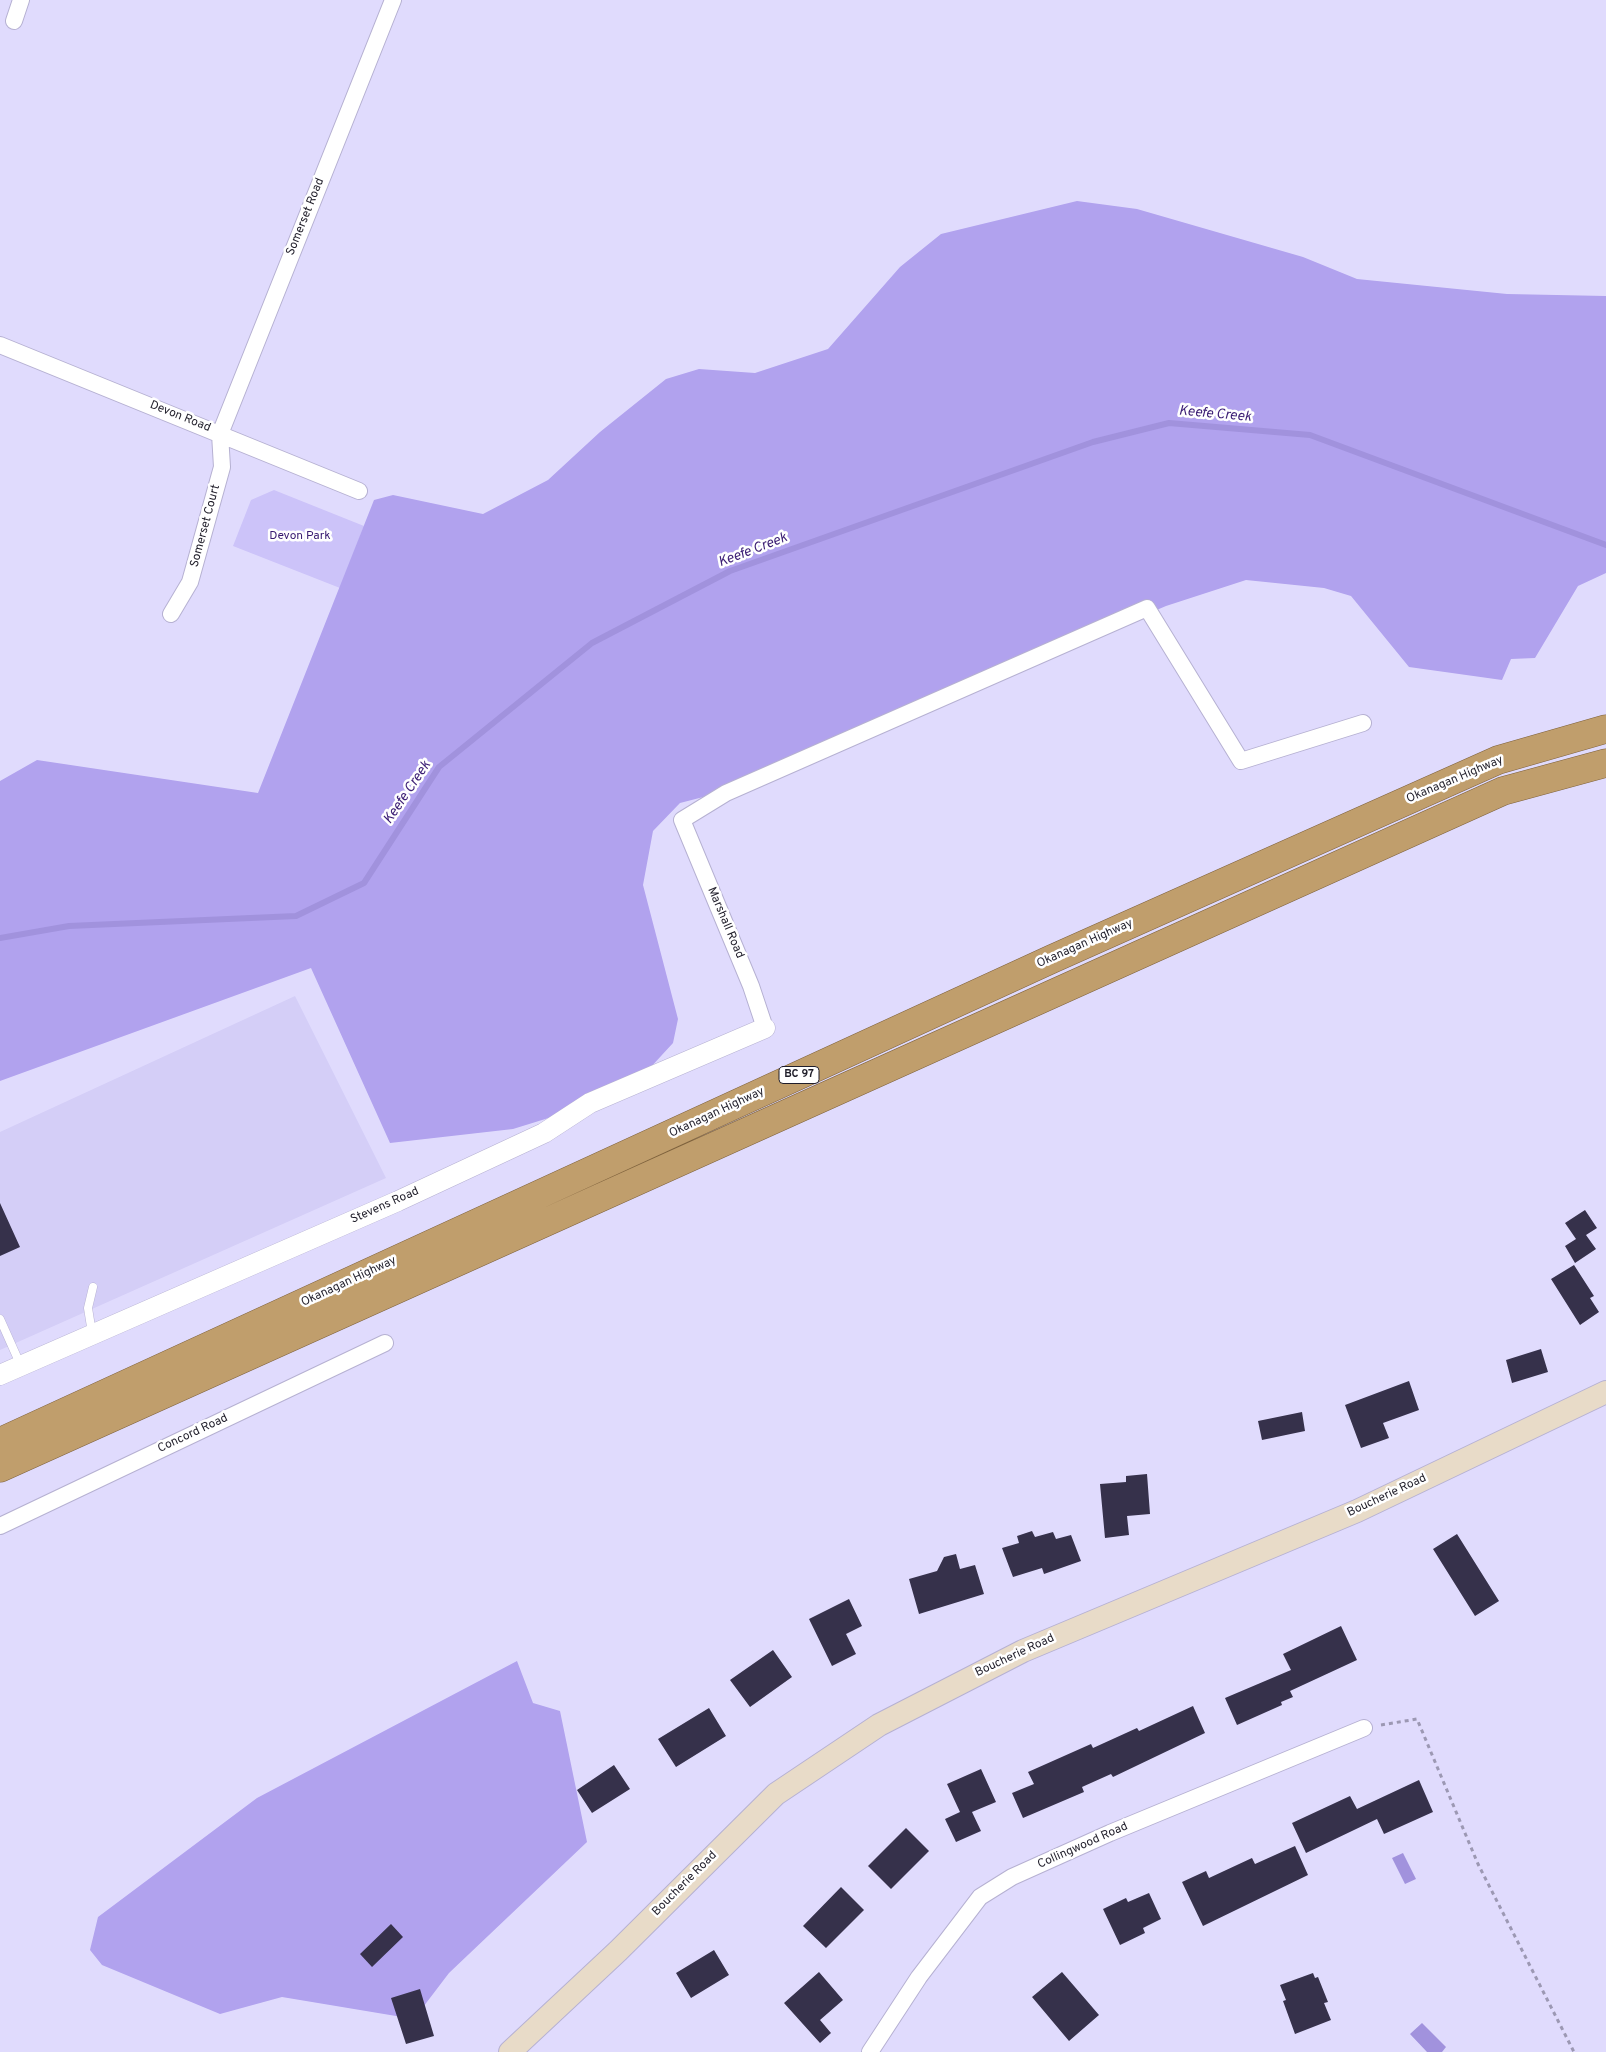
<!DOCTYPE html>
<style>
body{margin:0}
canvas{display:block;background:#e0dbfd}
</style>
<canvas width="1606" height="2052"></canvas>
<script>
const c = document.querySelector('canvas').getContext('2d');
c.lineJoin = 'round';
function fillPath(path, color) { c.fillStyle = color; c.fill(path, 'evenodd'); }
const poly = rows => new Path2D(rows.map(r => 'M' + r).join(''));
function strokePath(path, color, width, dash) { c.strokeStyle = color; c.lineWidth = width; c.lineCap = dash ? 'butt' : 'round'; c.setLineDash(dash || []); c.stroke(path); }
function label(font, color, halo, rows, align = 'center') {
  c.font = font + ' Overpass,sans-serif'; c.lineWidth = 5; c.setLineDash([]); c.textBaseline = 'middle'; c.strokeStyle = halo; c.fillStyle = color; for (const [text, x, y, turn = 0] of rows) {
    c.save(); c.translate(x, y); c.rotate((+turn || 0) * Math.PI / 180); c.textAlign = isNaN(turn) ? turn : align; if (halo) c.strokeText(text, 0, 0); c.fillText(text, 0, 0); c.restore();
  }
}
const built = poly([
 [295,996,386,1178,0,1350,0,1132]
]);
const green = poly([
 [274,490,364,526,340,588,233,546,251,500]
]);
const forest = poly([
 [1077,201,1137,209,1303,257,1357,279,1507,294,1606,296,1606,573,1578,586,1535,658,1511,659,1502,680,1409,667,1351,596,1324,588,1246,580,1166,606,742,787,680,803,653,831,643,885,678,1019,673,1043,626,1094,513,1129,390,1143,311,968,0,1081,0,781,37,760,258,793,374,500,393,495,483,514,548,480,600,432,666,379,699,369,755,373,828,349,900,267,941,234],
 [517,1661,533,1703,560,1711,587,1842,449,1973,414,2019,282,1997,220,2014,102,1965,90,1950,98,1917,257,1798]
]);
const water = poly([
 [1403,1853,1416,1879,1405,1884,1392,1858],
 [1422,2023,1446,2047,1442,2052,1427,2052,1410,2034]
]);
const stream = poly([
 [0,938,69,926,296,916,364,883,439,767,592,643,730,571,1093,442,1169,423,1310,435,1606,545]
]);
const building = poly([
 [0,1203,20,1247,0,1256],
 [1585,1210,1597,1228,1586,1235,1596,1249,1575,1263,1565,1246,1576,1239,1565,1223],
 [1574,1265,1594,1296,1590,1298,1599,1312,1580,1325,1551,1279],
 [1541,1349,1548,1372,1512,1383,1506,1360],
 [1409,1381,1419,1410,1383,1423,1389,1438,1361,1448,1345,1405],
 [1302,1412,1305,1431,1262,1440,1258,1421],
 [1147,1474,1150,1514,1127,1516,1129,1535,1105,1538,1100,1484,1126,1482,1126,1476],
 [1032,1531,1035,1537,1053,1532,1056,1539,1071,1535,1081,1561,1044,1574,1042,1568,1013,1577,1002,1548,1019,1543,1017,1536],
 [1457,1534,1499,1601,1475,1616,1433,1549],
 [956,1554,960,1569,975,1565,984,1594,919,1614,909,1579,937,1571,944,1557],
 [849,1599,862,1626,846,1634,856,1654,832,1666,809,1619],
 [1341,1626,1357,1660,1290,1691,1293,1697,1281,1702,1282,1705,1237,1725,1225,1698,1291,1670,1283,1654],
 [773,1650,792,1677,750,1707,730,1680],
 [1193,1706,1205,1733,1113,1777,1111,1774,1082,1787,1084,1792,1023,1818,1012,1793,1034,1784,1028,1772,1091,1744,1093,1748,1137,1728,1139,1731],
 [709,1708,726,1736,676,1767,658,1739],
 [614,1765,630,1789,592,1813,577,1790],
 [981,1769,996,1802,972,1812,981,1831,956,1842,945,1819,960,1812,947,1784],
 [1419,1780,1433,1812,1384,1834,1377,1819,1306,1853,1292,1823,1350,1796,1357,1809],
 [906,1828,929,1851,891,1889,868,1866],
 [1295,1846,1308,1875,1203,1926,1182,1882,1206,1871,1209,1878,1252,1858,1255,1864],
 [841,1887,864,1910,826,1948,803,1926],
 [1149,1893,1161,1919,1143,1928,1145,1933,1120,1945,1103,1909,1126,1898,1128,1902],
 [391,1924,403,1937,372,1967,360,1954],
 [714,1950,729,1975,691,1998,676,1973],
 [819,1972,843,2000,820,2020,831,2033,820,2043,784,2003],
 [1062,1972,1099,2015,1069,2041,1032,1997],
 [1313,1973,1315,1978,1318,1977,1328,2002,1324,2003,1331,2020,1295,2034,1283,2001,1286,2000,1280,1985],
 [420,1989,434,2036,406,2044,391,1998]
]);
const path = poly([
 [1381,1725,1417,1719,1478,1864,1574,2052]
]);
const service = poly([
 [0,1319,21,1366],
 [92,1333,88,1308,93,1287]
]);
const minor = poly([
 [14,21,21,0],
 [0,345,359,491],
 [171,614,190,582,222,467,220,434,393,0],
 [765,1028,751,986,682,820,726,793,1147,608,1241,761,1363,723],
 [0,1526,385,1343],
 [870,2052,919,1977,980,1897,1012,1877,1110,1833,1364,1728]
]);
const tertiary = poly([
 [0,1375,398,1201,544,1133,590,1103,765,1028]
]);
const secondary = poly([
 [510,2052,618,1951,776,1794,879,1725,1023,1651,1357,1511,1606,1392]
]);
const trunk = poly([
 [0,1442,1052,959,1498,760,1606,729],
 [0,1468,1503,791,1606,763]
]);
const shields = [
 [799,1075,40]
];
const shieldNames = [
 ["BC 97",799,1075]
];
const streetNames = [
 ["Somerset Road",306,217,-68],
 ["Devon Road",180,417,22],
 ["Somerset Court",206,526,-75],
 ["Okanagan Highway",1455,780,-23],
 ["Marshall Road",725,923,67],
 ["Okanagan Highway",1085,944,-24],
 ["Okanagan Highway",717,1113,-25],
 ["Stevens Road",385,1206,-24],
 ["Okanagan Highway",349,1282,-25],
 ["Concord Road",193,1434,-25],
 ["Boucherie Road",1387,1496,-25],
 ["Boucherie Road",1015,1656,-25],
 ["Collingwood Road",1083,1846,-24],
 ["Boucherie Road",685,1884,-45]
];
const parkNames = [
 ["Devon Park",300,537]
];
const waterNames = [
 ["Keefe Creek",1215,415,5],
 ["Keefe Creek",753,551,-21],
 ["Keefe Creek",408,793,-56]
];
fillPath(built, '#d4cef7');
fillPath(green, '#ccc3f9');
fillPath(forest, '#b1a2ee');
fillPath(water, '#a192dd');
strokePath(stream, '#a192dd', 6);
fillPath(building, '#36314b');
strokePath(service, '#b6b1d2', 9);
strokePath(minor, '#b6b1d2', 18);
strokePath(tertiary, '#b6b1d2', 21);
strokePath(secondary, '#b6b1d2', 24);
strokePath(trunk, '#7e623d', 29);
strokePath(path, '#9c98b3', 3, [4, 4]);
strokePath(service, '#fff', 8);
strokePath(minor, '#fff', 16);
strokePath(tertiary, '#fff', 20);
strokePath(secondary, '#e8dbc8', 22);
strokePath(trunk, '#c09e6c', 28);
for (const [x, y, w] of shields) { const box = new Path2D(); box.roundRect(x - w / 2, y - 8.5, w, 17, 4); c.fillStyle = '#fff'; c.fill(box); strokePath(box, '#201e2a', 1); }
label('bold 11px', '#201e2a', null, shieldNames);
label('12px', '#201e2a', '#fff', streetNames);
label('12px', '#371970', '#fff', parkNames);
label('italic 14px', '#3b1d74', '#fff', waterNames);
</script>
